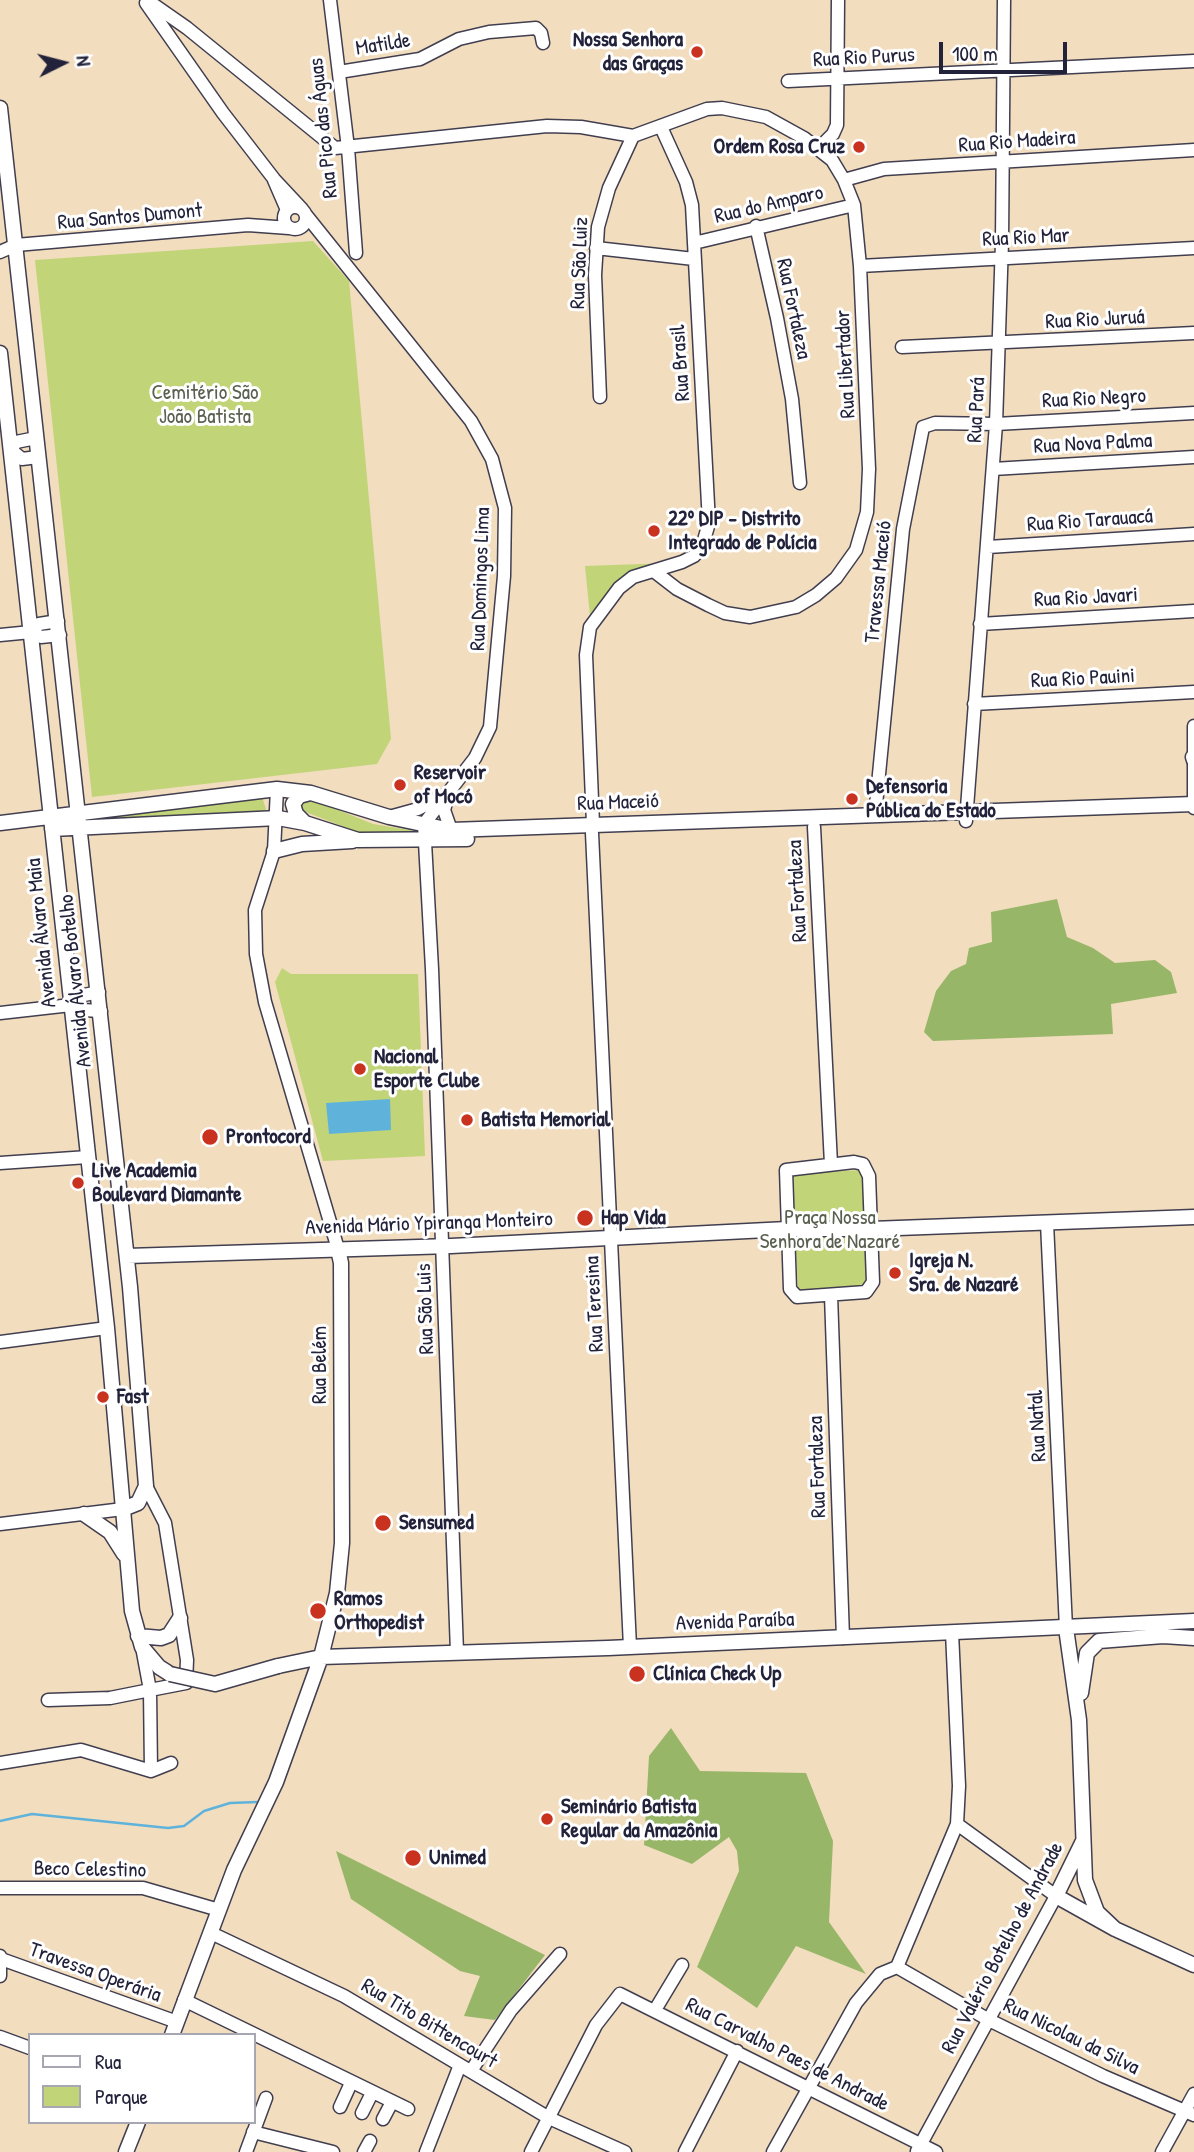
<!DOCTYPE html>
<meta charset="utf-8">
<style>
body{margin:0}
#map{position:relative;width:1194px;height:2152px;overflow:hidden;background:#f2ddbf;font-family:"Patrick Hand",sans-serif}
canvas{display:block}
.legend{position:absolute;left:28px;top:2033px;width:228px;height:91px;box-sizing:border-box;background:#fff;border:2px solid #a7a7b1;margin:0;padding:9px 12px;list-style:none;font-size:21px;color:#22223b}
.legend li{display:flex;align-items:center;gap:14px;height:35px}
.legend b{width:35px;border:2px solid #a7a7b1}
.north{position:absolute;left:28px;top:28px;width:70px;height:70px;-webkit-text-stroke:5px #fff;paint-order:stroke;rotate:84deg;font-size:19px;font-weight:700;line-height:28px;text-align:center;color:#22223b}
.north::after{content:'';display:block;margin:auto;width:24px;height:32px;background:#22223b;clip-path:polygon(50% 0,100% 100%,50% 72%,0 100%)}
.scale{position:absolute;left:939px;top:42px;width:128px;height:32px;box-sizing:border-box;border:4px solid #22223b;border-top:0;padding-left:9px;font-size:21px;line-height:24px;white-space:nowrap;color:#22223b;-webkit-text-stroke:5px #fff;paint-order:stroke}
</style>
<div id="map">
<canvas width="1194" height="2152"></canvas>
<ul class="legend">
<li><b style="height:9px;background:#fff"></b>Rua</li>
<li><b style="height:19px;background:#c1d478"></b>Parque</li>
</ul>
<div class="north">N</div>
<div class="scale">100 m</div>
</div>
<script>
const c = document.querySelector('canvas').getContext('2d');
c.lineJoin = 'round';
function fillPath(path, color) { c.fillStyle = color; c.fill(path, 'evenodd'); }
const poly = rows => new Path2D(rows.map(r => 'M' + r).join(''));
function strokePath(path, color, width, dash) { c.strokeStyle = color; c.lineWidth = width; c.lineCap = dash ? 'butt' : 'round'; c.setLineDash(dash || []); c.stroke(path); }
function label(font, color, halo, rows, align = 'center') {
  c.font = font + ' "Patrick Hand",sans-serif'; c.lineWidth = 6; c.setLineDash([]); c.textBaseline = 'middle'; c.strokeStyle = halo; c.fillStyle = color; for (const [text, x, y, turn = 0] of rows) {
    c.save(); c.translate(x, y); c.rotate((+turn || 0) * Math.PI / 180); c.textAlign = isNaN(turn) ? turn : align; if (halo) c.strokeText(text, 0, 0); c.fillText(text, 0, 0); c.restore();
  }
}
const green = poly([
 [313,241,349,281,391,739,377,764,92,797,35,260],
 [670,563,609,593,590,616,585,566],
 [262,797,266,809,263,812,85,822,84,818],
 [311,799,373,824,446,836,360,833,303,811,301,803],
 [282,968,291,974,418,974,425,1156,323,1161,275,982],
 [862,1170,869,1287,798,1291,792,1174]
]);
const forest = poly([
 [1057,899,1067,937,1093,948,1115,963,1155,960,1171,972,1177,993,1111,1004,1113,1034,933,1041,924,1032,936,991,951,971,966,964,969,948,992,942,991,912],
 [671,1728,700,1771,806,1773,833,1841,829,1922,866,1974,796,1946,757,2008,697,1967,739,1871,737,1851,729,1837,692,1864,644,1845,649,1756],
 [336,1851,545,1955,495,2020,464,2016,480,1976,460,1971,351,1899]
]);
const water = poly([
 [390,1099,391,1130,329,1134,326,1103]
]);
const stream = poly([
 [0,1821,32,1814,168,1828,184,1826,204,1811,230,1803,257,1802]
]);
const minor = poly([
 [147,0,187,28,335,148,547,126,581,127,633,136,707,109,722,108,766,117,804,138,832,160,844,180,854,205,860,266,869,469,867,512,856,550,836,578,816,595,796,607,750,617,725,613,708,605,677,589,655,572],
 [330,0,348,148,356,253],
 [146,3,223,113,274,179,302,209],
 [339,72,420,59,459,39,489,32,536,28,541,33,543,43],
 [788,81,1194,61],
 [818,149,833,134,837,125,838,0],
 [274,180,287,210],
 [844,180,884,169,1194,150],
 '284 218a11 11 0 1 1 22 0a11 11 0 1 1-22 0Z',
 [306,215,471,421,492,459,505,508,504,576,490,727,475,758,424,824,432,969,457,1652],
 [756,226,777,318,792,399,800,483],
 [694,243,854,205],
 [596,248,694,259],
 [0,252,16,245,248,225,289,228],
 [860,266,1194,248],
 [902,347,1194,333],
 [600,397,595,275,598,227,609,188,633,136],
 [11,450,22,459,38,457],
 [11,450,16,442,36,438],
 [993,469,1194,457],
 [988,547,1194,534],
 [980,624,1194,611],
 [31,632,39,624,58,621],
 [0,635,31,632,41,637,60,635],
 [974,704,1194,692],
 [1194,726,1194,808],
 [277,789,274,851,255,910,256,954,265,1002,338,1249],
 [448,796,444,810,451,830],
 [875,815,903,529,923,427,935,423,996,424,1194,413],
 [389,817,418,809,442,796],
 [966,821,996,424,1002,242,1004,0],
 [593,824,586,655,590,627,619,588,633,577,682,562,694,556,702,547,709,523,692,205,686,182,661,127],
 [814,827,831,1164],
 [592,833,630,1647],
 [71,1005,82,1010,101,1011],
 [0,1013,71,1005,84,995,99,992],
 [854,1162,863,1164,869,1176,873,1282,866,1292,797,1297,790,1289,786,1170,854,1162],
 [0,1163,88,1157],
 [1047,1223,1066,1628],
 [831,1295,843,1638],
 [0,1342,107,1328],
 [0,1524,123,1509],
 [142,1647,150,1690,186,1683,187,1660,165,1523,146,1486],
 [48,1700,110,1698,150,1690,151,1771],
 [0,1763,81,1750,151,1771,171,1763],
 [0,1888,143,1888,219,1910],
 [211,1933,344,1996,549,2118,625,2152],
 [0,1956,0,1976],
 [1,1959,177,2022],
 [897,1967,989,2020,1103,2076,1194,2115],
 [184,2000,408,2109],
 [655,2010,682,1965],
 [0,2037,30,2048],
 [471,2071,511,2010,560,1954],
 [340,2107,351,2083],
 [362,2113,372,2093],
 [383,2119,392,2102],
 [253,2132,333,2152],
 [917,2151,1056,1896,957,1824],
 [246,2152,266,2098],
 [364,2152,370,2141],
 [426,2152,460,2065],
 [531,2152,596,2025,620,1994,936,2152],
 [685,2152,737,2051],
 [773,2152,856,2003,880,1974,897,1967,957,1824,959,1786,952,1632],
 [1162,2152,1194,2094]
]);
const major = poly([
 [0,108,130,1287,146,1486,138,1503,123,1509],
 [0,353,107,1328,132,1611,142,1647,159,1667,170,1674],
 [1193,757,1194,760],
 [0,823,277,789,311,793,389,817,451,830,1194,804],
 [305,823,296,814,293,804,299,796,310,793],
 [52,829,278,818,305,823,358,840,467,839],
 [274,851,302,844,352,841],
 [127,1256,451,1246,787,1229,871,1229,1194,1217],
 [84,1514,110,1532,124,1554],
 [1066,1628,1079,1720,1085,1880,1097,1912,1115,1929],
 [138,1636,161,1638,169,1635,180,1618],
 [278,1666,321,1657,608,1648,1194,1621],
 [1081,1693,1087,1653,1099,1641,1163,1636,1194,1638],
 [1083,1841,1056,1896,1115,1929,1194,1965],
 [172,2035,234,1870,276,1782,321,1657,337,1593,342,1543,341,1263,338,1249],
 [126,2152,138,2122]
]);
const majorBridge = poly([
 [170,1674,215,1684,278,1666]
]);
const markers = [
 [697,52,7,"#c8321e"],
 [859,147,7,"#c8321e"],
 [654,531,7,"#c8321e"],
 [400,785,7,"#c8321e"],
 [852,799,7,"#c8321e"],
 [360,1069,7,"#c8321e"],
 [467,1120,7,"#c8321e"],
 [210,1137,9,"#c8321e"],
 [78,1183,7,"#c8321e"],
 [585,1218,9,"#c8321e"],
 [895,1273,7,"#c8321e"],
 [103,1397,7,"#c8321e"],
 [383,1523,9,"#c8321e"],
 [318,1611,9,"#c8321e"],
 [637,1674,9,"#c8321e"],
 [547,1819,7,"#c8321e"],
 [413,1858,9,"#c8321e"]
];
const poiNames = [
 ["Nossa Senhora",683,40,"right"],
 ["das Graças",683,64,"right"],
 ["Ordem Rosa Cruz",845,147,"right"],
 ["22º DIP - Distrito",668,519],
 ["Integrado de Polícia",668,543],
 ["Reservoir",414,773],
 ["of Mocó",414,797],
 ["Defensoria",866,787],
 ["Pública do Estado",866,811],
 ["Nacional",374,1057],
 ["Esporte Clube",374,1081],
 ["Batista Memorial",481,1120],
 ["Prontocord",226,1137],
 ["Live Academia",92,1171],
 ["Boulevard Diamante",92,1195],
 ["Hap Vida",601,1218],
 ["Igreja N.",909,1261],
 ["Sra. de Nazaré",909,1285],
 ["Fast",117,1397],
 ["Sensumed",399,1523],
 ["Ramos",334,1599],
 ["Orthopedist",334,1623],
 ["Clínica Check Up",653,1674],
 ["Seminário Batista",561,1807],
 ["Regular da Amazônia",561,1831],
 ["Unimed",429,1858]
];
const streetNames = [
 ["Matilde",383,45,-9],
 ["Rua Rio Purus",864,58,-3],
 ["Rua Pico das Águas",324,128,-96],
 ["Rua Rio Madeira",1017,142,-4],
 ["Rua do Amparo",769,205,-13],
 ["Rua Santos Dumont",130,217,-5],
 ["Rua Rio Mar",1026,238,-3],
 ["Rua São Luiz",580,263,-88],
 ["Rua Fortaleza",793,309,78],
 ["Rua Rio Juruá",1095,320,-3],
 ["Rua Brasil",681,363,-94],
 ["Rua Libertador",846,364,-93],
 ["Rua Rio Negro",1094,399,-3],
 ["Rua Pará",977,410,-87],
 ["Rua Nova Palma",1093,444,-3],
 ["Rua Rio Tarauacá",1090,521,-4],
 ["Rua Domingos Lima",481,579,-88],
 ["Travessa Maceió",879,582,-84],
 ["Rua Rio Javari",1086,598,-3],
 ["Rua Rio Pauini",1083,679,-3],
 ["Rua Maceió",618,803,-2],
 ["Rua Fortaleza",798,891,-93],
 ["Avenida Álvaro Maia",42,933,-96],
 ["Avenida Álvaro Botelho",76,981,-96],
 ["Avenida Mário Ypiranga Monteiro",429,1224,-2],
 ["Rua Teresina",595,1304,-93],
 ["Rua São Luis",426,1309,-92],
 ["Rua Belém",320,1365,-90],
 ["Rua Natal",1038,1426,-93],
 ["Rua Fortaleza",818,1467,-92],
 ["Avenida Paraíba",735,1622,-2],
 ["Beco Celestino",90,1870,1],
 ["Rua Valério Botelho de Andrade",1003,1948,-62],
 ["Travessa Operária",95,1973,20],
 ["Rua Tito Bittencourt",429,2024,31],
 ["Rua Nicolau da Silva",1071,2037,26],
 ["Rua Carvalho Paes de Andrade",787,2055,27]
];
const parkNames = [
 ["Cemitério São",205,393],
 ["João Batista",205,417],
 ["Praça Nossa",830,1218],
 ["Senhora de Nazaré",830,1242]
];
fillPath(green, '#c1d478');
fillPath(forest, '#98b668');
fillPath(water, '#5fb3db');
strokePath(stream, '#5fb3db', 2.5);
strokePath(minor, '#413e4f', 15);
strokePath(major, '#413e4f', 17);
strokePath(minor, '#fff', 12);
strokePath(major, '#fff', 14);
strokePath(majorBridge, '#413e4f', 17, []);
strokePath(majorBridge, '#fff', 14);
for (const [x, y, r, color] of markers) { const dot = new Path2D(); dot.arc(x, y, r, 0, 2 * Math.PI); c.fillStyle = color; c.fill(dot); strokePath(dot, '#fff', 2.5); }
label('bold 21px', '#22223b', '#fff', poiNames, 'left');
label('21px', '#22223b', '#fff', streetNames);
label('21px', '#5a6050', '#fff', parkNames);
</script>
